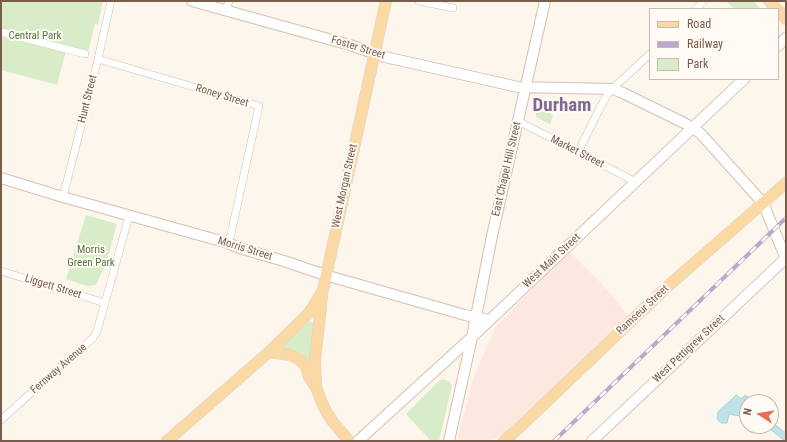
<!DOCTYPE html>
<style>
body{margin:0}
#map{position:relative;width:787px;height:442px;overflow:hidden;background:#fdf6ec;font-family:"Roboto Condensed",sans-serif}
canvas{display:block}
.frame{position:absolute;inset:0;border:2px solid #7a5c4d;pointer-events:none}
.legend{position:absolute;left:649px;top:8px;width:130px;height:72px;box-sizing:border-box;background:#fffaf3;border:1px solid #cabbb1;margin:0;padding:5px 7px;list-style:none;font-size:12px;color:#7a5c4d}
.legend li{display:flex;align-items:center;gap:8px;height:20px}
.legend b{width:20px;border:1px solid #cabbb1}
.north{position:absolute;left:739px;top:394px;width:40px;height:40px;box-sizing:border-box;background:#fffaf3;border:1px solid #cabbb1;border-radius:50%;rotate:282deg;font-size:11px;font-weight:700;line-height:16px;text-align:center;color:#7a5c4d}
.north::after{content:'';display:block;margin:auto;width:14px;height:18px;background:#e76f51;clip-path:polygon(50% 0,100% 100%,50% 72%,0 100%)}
</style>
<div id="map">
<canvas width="787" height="442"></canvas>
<div class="frame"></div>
<ul class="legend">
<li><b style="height:5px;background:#fbd9a5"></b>Road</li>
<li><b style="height:5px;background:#b9a8c9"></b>Railway</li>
<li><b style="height:11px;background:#d8ecc9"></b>Park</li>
</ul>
<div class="north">N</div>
</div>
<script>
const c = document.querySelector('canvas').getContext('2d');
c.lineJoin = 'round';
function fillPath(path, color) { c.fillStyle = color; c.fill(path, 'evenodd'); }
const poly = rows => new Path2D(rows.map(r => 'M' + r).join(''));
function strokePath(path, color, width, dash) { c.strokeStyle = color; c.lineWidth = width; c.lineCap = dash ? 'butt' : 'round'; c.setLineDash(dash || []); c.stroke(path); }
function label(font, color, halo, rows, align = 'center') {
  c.font = font + ' "Roboto Condensed",sans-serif'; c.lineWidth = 4; c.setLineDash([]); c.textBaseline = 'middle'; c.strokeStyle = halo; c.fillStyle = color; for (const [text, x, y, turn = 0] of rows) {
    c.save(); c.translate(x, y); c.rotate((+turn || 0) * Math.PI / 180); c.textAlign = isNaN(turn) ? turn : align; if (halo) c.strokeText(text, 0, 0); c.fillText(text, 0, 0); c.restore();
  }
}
const commercial = poly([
 [569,251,602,284,630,318,504,434,490,441,460,441,458,436,474,376,495,328]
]);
const green = poly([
 [1,1,103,1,98,25,95,24,87,56,66,51,57,85,1,70],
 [726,1,753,1,761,9,734,9],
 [550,110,551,114,553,116,550,124,536,117,536,113],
 [86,215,117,224,106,263,96,285,87,286,66,279],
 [310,321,313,322,313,325,310,363,280,351,280,348],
 [442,379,449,381,452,386,439,441,431,441,406,414,436,384]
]);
const water = poly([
 [736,395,741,399,745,395,754,401,747,402,747,418,745,418,745,417,729,414,727,423,721,423,717,419,718,412,736,395],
 [771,422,786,433,786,441,785,441,766,426,771,426,771,422]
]);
const street = poly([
 [419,1,453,8],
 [696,9,704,1],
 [226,10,229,1],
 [1,32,85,54],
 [98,59,259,106,231,234,228,243],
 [518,121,636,182],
 [578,152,602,104,609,92,650,54],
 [63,197,98,59,111,1],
 [1,271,105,303],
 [1,420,60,367,93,338,97,331,105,303,129,216]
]);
const secondary = poly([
 [192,1,350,45,385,57,518,87,613,89,623,93,684,123,693,128,701,134,763,203,786,259],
 [778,46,786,38],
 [1,178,63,197,228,243,239,248,284,261,325,275,465,315,489,320],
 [358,441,472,337,744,79],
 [449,441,472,337,492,236,545,1],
 [592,441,786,258]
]);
const primary = poly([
 [769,1,777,9],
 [778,10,786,19],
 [322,296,315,360,316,387,322,403,327,413,333,422,349,441],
 [269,352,290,355,300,360,306,366,309,377,316,387],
 [167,441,269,352,308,314,316,302,323,290,386,1],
 [504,441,520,427,668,286,786,183]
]);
const rail = poly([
 [554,441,786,218]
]);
const parkNames = [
 ["Central Park",35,36],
 ["Morris",91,250],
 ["Green Park",91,263]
];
const streetNames = [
 ["Foster Street",358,48,17],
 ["Roney Street",222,96,17],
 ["Hunt Street",88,99,-76],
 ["Market Street",577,152,27],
 ["East Chapel Hill Street",507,169,-77],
 ["West Morgan Street",345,186,-78],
 ["Morris Street",245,249,17],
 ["West Main Street",552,261,-43],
 ["Liggett Street",53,287,17],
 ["Ramseur Street",643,310,-43],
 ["West Pettigrew Street",689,349,-43],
 ["Fernway Avenue",59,369,-41]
];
const townNames = [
 ["Durham",562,106]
];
fillPath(commercial, '#fde8e0');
fillPath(green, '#d8ecc9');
fillPath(water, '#bfe3e8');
strokePath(water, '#a5d3da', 1);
strokePath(street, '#d1beb0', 8);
strokePath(secondary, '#d6c0b0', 12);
strokePath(primary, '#dad1cd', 12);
strokePath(street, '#fff', 7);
strokePath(secondary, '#fff', 10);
strokePath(primary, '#fbd9a5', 11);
strokePath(rail, '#b9a8c9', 4);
strokePath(rail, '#fffaf3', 2.5, [8]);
label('11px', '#537a41', '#fffaf3', parkNames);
label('11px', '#7a5c4d', '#fffaf3', streetNames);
label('bold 19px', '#846695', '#fffaf3', townNames);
</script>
